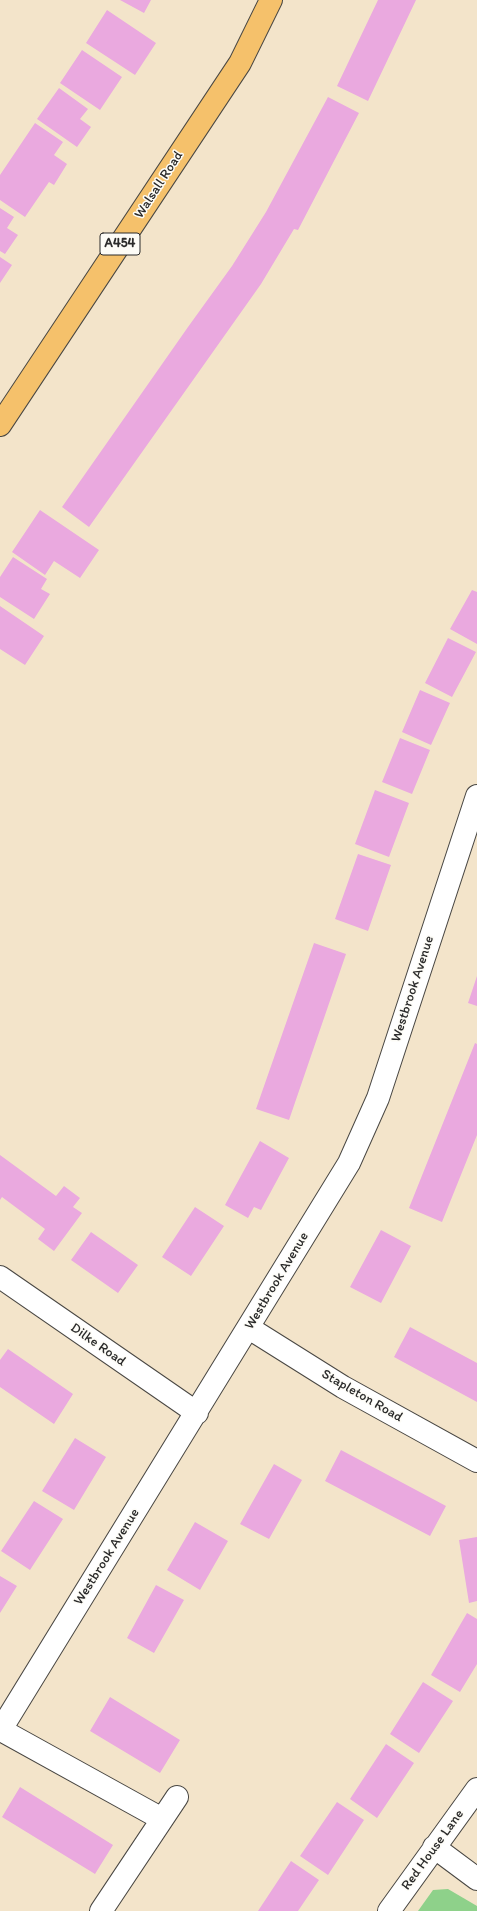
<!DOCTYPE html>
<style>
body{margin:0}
canvas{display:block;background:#f3e4ca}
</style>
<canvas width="477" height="1911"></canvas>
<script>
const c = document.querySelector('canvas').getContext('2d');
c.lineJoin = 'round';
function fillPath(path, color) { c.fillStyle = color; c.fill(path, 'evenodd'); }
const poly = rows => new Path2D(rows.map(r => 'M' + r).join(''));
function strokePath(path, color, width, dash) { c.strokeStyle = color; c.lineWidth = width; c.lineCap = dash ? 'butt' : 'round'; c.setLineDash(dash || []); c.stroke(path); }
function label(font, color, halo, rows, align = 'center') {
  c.font = font + ' Itim,sans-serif'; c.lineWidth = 3; c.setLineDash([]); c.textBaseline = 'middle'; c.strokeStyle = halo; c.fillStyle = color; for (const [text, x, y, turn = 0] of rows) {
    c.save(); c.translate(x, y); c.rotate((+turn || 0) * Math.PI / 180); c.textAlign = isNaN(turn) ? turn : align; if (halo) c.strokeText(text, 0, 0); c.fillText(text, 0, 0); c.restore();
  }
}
const green = poly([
 [448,1889,477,1906,477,1911,418,1911,433,1890]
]);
const building = poly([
 [120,0,151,0,144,13],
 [378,0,416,0,368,101,337,86],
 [107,10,156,43,135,75,86,43],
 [82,50,122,77,100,110,60,83],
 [59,88,88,109,80,119,91,127,77,147,37,119],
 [328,97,359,113,298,230,294,229,261,284,89,527,62,507,188,327,232,266,266,212],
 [35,123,63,142,54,155,67,164,54,185,49,182,25,217,0,200,0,175],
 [0,208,14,217,7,228,18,235,5,254,0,251],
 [0,257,12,265,0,283],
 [40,510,99,550,80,578,54,561,45,575,12,552],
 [13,557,47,579,41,589,50,594,34,619,0,597,0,577],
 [472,590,477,592,477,644,450,629],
 [0,606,44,636,25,665,0,649],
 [448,638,476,652,452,697,425,683],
 [420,690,450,703,431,745,402,732],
 [400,738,430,750,412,794,382,782],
 [375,790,409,803,389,857,355,844],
 [358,854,391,865,368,931,335,919],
 [314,943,346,954,289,1120,256,1109],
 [477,976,477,1006,468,1003],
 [475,1043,477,1044,477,1135,442,1222,409,1208],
 [260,1141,289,1158,261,1210,254,1207,248,1218,225,1205],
 [0,1155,56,1196,64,1186,80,1198,73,1207,82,1213,54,1251,38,1239,45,1229,2,1197,0,1200],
 [195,1207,224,1226,191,1276,162,1257],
 [381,1230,411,1246,381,1303,350,1287],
 [91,1232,138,1265,118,1293,71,1260],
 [410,1327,477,1363,477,1402,394,1357],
 [8,1349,73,1394,54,1424,0,1387,0,1360],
 [75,1438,106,1457,74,1510,42,1491],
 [341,1450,446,1506,430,1536,325,1481],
 [274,1464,302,1480,269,1539,240,1524],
 [34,1501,63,1519,30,1570,1,1551],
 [195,1522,228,1541,200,1590,167,1570],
 [477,1537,477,1601,469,1603,459,1540],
 [0,1576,17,1586,0,1613],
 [156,1585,184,1600,154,1653,127,1638],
 [467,1613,477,1619,477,1664,460,1692,431,1675],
 [423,1682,453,1701,419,1753,390,1734],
 [110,1697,180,1740,160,1773,90,1731],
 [386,1744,414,1763,377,1818,350,1799],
 [20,1787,113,1845,95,1874,2,1817],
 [337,1802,364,1820,328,1875,300,1856],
 [291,1861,319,1880,298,1911,258,1911]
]);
const minor = poly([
 [0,1277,197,1413],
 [249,1328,343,1387,477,1461],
 [1,1730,162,1819],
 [0,1731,349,1163,378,1098,477,796],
 [434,1847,477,1879],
 [101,1911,177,1797],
 [389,1911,477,1789]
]);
const primary = poly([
 [0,425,240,63,271,0]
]);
const shields = [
 [120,244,40]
];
const shieldNames = [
 ["A454",120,244]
];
const streetNames = [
 ["Walsall Road",159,185,-57],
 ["Westbrook Avenue",413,989,-72],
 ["Westbrook Avenue",277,1281,-59],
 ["Dilke Road",98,1345,35],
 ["Stapleton Road",362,1396,30],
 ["Westbrook Avenue",107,1557,-58],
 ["Red House Lane",433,1850,-54]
];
fillPath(green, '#8ed18a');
fillPath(building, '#eaa9df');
strokePath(minor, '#494743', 24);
strokePath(primary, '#494743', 24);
strokePath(minor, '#fff', 22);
strokePath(primary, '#f5c16b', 22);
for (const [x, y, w] of shields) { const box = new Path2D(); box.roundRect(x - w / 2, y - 11, w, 22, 3); c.fillStyle = '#fdfcf7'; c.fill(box); strokePath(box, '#2b2b2b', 1); }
label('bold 13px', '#2b2b2b', null, shieldNames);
label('14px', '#2b2b2b', '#fdfcf7', streetNames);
</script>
